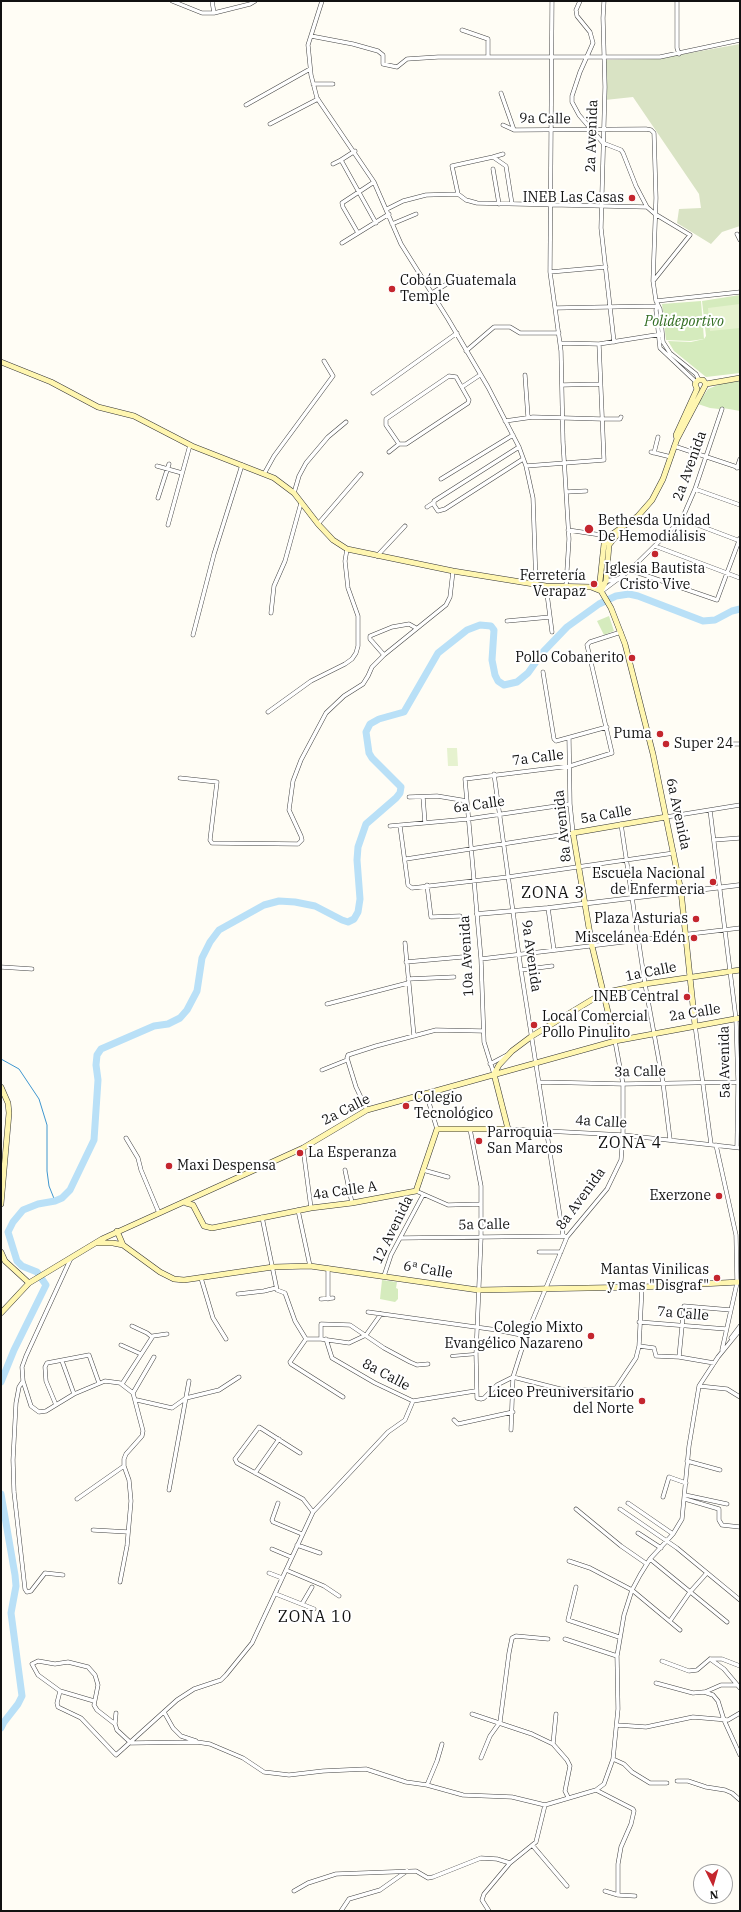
<!DOCTYPE html>
<meta charset="utf-8">
<style>
body{margin:0}
#map{position:relative;width:741px;height:1912px;overflow:hidden;background:#fffdf5;font-family:"IBM Plex Serif",serif}
canvas{display:block}
.frame{position:absolute;inset:0;border:2px solid #111;pointer-events:none}
.north{position:absolute;left:693px;top:1864px;width:40px;height:40px;box-sizing:border-box;background:#fff;border:1px solid #a0a0a0;border-radius:50%;rotate:175deg;font-size:11px;font-weight:700;line-height:16px;text-align:center;color:#111}
.north::after{content:'';display:block;margin:auto;width:14px;height:18px;background:#c4262e;clip-path:polygon(50% 0,100% 100%,50% 72%,0 100%)}
</style>
<div id="map">
<canvas width="741" height="1912"></canvas>
<div class="frame"></div>
<div class="north">N</div>
</div>
<script>
const c = document.querySelector('canvas').getContext('2d');
c.lineJoin = 'round';
function fillPath(path, color) { c.fillStyle = color; c.fill(path, 'evenodd'); }
const poly = rows => new Path2D(rows.map(r => 'M' + r).join(''));
function strokePath(path, color, width, dash) { c.strokeStyle = color; c.lineWidth = width; c.lineCap = dash ? 'butt' : 'round'; c.setLineDash(dash || []); c.stroke(path); }
function label(font, color, halo, rows, align = 'center') {
  c.font = font + ' "IBM Plex Serif",serif'; c.lineWidth = 4; c.setLineDash([]); c.textBaseline = 'middle'; c.strokeStyle = halo; c.fillStyle = color; for (const [text, x, y, turn = 0] of rows) {
    c.save(); c.translate(x, y); c.rotate((+turn || 0) * Math.PI / 180); c.textAlign = isNaN(turn) ? turn : align; if (halo) c.strokeText(text, 0, 0); c.fillText(text, 0, 0); c.restore();
  }
}
const green = poly([
 [740,295,740,373,706,377,674,351,668,341,691,342,704,339,706,336,702,301],
 [701,301,704,339,690,341,666,340,662,304],
 [740,380,740,411,723,408,719,409,710,408,698,404,708,389,723,383],
 [609,616,614,631,604,635,597,621],
 [382,1280,397,1282,396,1288,398,1289,398,1299,395,1302,380,1299]
]);
const cemetery = poly([
 [740,44,740,226,722,232,711,244,677,223,679,209,701,208,699,194,633,97,605,100,606,60,656,59]
]);
const pitch = poly([
 [740,304,740,328,710,331,708,308],
 [447,748,457,748,458,766,448,766]
]);
const stream = poly([
 [1,1059,19,1069,39,1099,47,1125,47,1171,49,1186,55,1201]
]);
const river = poly([
 [1,1382,14,1350,46,1285,37,1272,22,1266,17,1261,8,1232,13,1222,23,1210,38,1204,55,1201,62,1198,70,1190,94,1140,98,1080,96,1065,97,1055,101,1049,154,1026,168,1024,180,1018,187,1010,197,991,202,958,210,942,219,930,264,905,279,901,295,902,315,906,342,920,348,922,354,919,358,912,360,899,357,860,358,847,366,824,396,798,400,793,401,787,372,758,369,753,366,732,370,724,379,719,404,712,438,653,467,630,480,625,491,626,494,630,492,660,495,675,498,681,504,685,517,682,528,673,543,652,567,627,599,604,616,596,629,594,638,596,703,621,715,620,732,611,740,609],
 [1,1494,15,1575,16,1586,11,1613,22,1696,18,1704,4,1722,1,1728]
]);
const pedestrian = poly([
 [452,1356,476,1354]
]);
const minor = poly([
 [172,1,202,13,214,13],
 [212,1,214,13,250,4,255,1],
 [322,1,308,45,311,75,317,98,374,182,401,244,448,319,488,387,519,447,526,466,533,498,536,584],
 [552,1,550,272,561,351,563,442,569,539,566,586],
 [580,1,576,10,577,16,590,32,593,43,580,72,572,96,572,102,579,115,603,143,621,150,623,153,636,186,647,207],
 [604,1,603,18,605,87,601,228,614,342],
 [677,1,677,48,679,54],
 [462,30,488,39,488,55],
 [311,36,353,44,378,51,383,55,383,64,397,67,407,59,438,57,660,57,740,40],
 [313,84,333,84],
 [501,93,514,130],
 [246,105,310,69],
 [270,124,318,99],
 [503,125,514,130,646,129,651,130,654,133,656,198,653,281,656,301,660,309,663,342,670,353,696,374,699,380],
 [355,151,341,160,376,223],
 [493,157,503,154],
 [333,164,341,160],
 [493,169,499,204],
 [458,194,452,166,493,157,506,166,512,204],
 [387,209,403,201,426,195,458,194,466,200,477,203,647,207,655,214,690,235,654,280],
 [392,224,416,214],
 [358,233,343,207,342,203,374,182],
 [737,234,740,240],
 [342,243,389,214],
 [550,272,606,267],
 [432,293,458,277],
 [656,301,740,292],
 [657,306,656,310,660,348,696,382],
 [555,308,657,306],
 [561,343,599,344,662,334],
 [466,351,494,327,510,327,520,333,559,333],
 [525,375,528,417],
 [449,376,456,377,469,400,468,403,406,444,399,444,386,425,386,419,449,376],
 [562,385,600,384],
 [462,387,480,375],
 [373,393,457,333],
 [505,421,533,417,601,419,620,419,621,417],
 [674,446,740,468],
 [519,447,434,501,434,505,438,511,445,509,523,459],
 [389,452,399,444],
 [651,452,671,457],
 [654,453,658,437],
 [157,466,182,473],
 [526,466,604,460,599,344],
 [737,468,740,459],
 [264,474,274,456,333,376,324,361],
 [441,479,513,435],
 [695,489,740,505],
 [566,492,586,491],
 [294,493,299,476,306,463,328,437,346,422],
 [158,498,169,464],
 [427,507,433,503],
 [682,519,740,541],
 [318,524,361,474],
 [168,525,190,445],
 [568,530,601,535,610,540],
 [655,546,740,578],
 [377,556,405,526],
 [630,570,717,600,740,538],
 [546,586,552,632],
 [602,591,630,570,682,519,695,489,722,409],
 [271,613,274,586,285,561,301,503],
 [507,621,550,617],
 [416,628,409,624,392,627,370,636,370,639,384,655,446,605,450,597,453,571],
 [193,635,214,554,242,465],
 [543,672,554,739,556,741,607,727],
 [268,712,311,681,345,664,352,659,356,653,358,646,358,616,348,588,345,561,347,549],
 [720,744,740,744],
 [494,774,521,970,563,1235],
 [180,778,217,782,210,840,212,843,298,844,302,840,301,836,289,810,293,781,301,760,326,713,344,696,363,684,368,676,372,667,384,655],
 [409,797,437,796,467,801],
 [423,797,425,823],
 [710,810,736,1019,738,1082,737,1147],
 [666,817,740,805],
 [621,824,645,984,663,1083,670,1139],
 [390,826,468,819,570,804],
 [400,826,408,885,412,888,508,877,674,853],
 [714,840,740,838],
 [406,859,573,833,570,804,569,739],
 [427,885,431,917,460,916],
 [548,908,554,950],
 [405,943,414,1036],
 [481,959,740,928],
 [406,962,462,957],
 [1,967,32,969],
 [521,970,552,966],
 [408,979,454,977],
 [327,1004,408,983],
 [695,1025,711,1144],
 [490,1064,507,1055],
 [322,1070,347,1060],
 [494,1074,484,1042,481,959,465,779,570,766,612,753,587,645,590,642,621,632],
 [540,1082,623,1084,739,1082],
 [426,1093,437,1129],
 [367,1110,356,1087,347,1058,348,1055,376,1046,436,1030,483,1031],
 [470,1129,481,1186,481,1238,476,1354,477,1398,481,1399,484,1398,497,1385,513,1377,568,1391,616,1388,636,1358,639,1346,642,1287],
 [508,1129,623,1135,740,1148],
 [126,1138,138,1158,141,1170,159,1213],
 [716,1145,736,1235,737,1283,722,1350],
 [303,1148,311,1208],
 [345,1170,352,1203],
 [423,1170,448,1177],
 [416,1191,448,1205,481,1204],
 [298,1210,310,1266],
 [262,1217,277,1290,285,1293,295,1321,306,1339],
 [400,1238,565,1236],
 [539,1252,561,1252],
 [71,1258,26,1356,22,1367,23,1381,31,1406,39,1412,46,1411,74,1394,105,1381,120,1383,133,1393,143,1431,142,1436,126,1454,124,1459,124,1466,129,1480,131,1501,127,1546,120,1582],
 [384,1276,391,1255,423,1195],
 [201,1278,213,1318,226,1339],
 [238,1294,264,1291,276,1288],
 [321,1299,333,1298],
 [328,1299,328,1268],
 [368,1312,497,1330,526,1336],
 [639,1322,726,1329],
 [132,1326,147,1333,152,1337],
 [731,1338,740,1326],
 [306,1339,290,1362,291,1364,343,1397],
 [306,1339,321,1339,349,1343,366,1335,381,1314],
 [321,1339,321,1324,350,1325,384,1348,410,1362,417,1365,428,1364],
 [326,1339,332,1358,375,1383,413,1401,475,1391],
 [121,1345,141,1354],
 [639,1346,654,1348,656,1356,679,1357,714,1363],
 [679,1357,684,1306,731,1310],
 [62,1361,74,1394],
 [23,1381,19,1387,16,1403,13,1460,14,1492,25,1589,27,1592,31,1591,45,1573,63,1575],
 [122,1384,153,1336,167,1334],
 [699,1386,727,1389,740,1397],
 [133,1393,154,1357],
 [137,1400,172,1408,186,1398,219,1390,239,1377],
 [56,1405,46,1381,45,1367,47,1363,89,1355,99,1383],
 [454,1420,458,1424,513,1412],
 [511,1430,513,1377,526,1336,567,1237,607,1189,621,1160,623,1135,623,1084,615,1041],
 [300,1453,259,1427,235,1459,237,1463,303,1499,313,1512],
 [687,1461,720,1470],
 [255,1473,279,1439],
 [169,1490,189,1381],
 [685,1495,727,1504],
 [663,1497,669,1477,686,1483],
 [77,1499,124,1466],
 [685,1499,719,1509,719,1520,722,1525,740,1527],
 [278,1503,272,1520,273,1522,302,1534],
 [628,1503,673,1534],
 [576,1509,621,1546,647,1564],
 [620,1509,677,1548,740,1600],
 [93,1530,128,1532],
 [638,1533,661,1548],
 [297,1545,320,1553],
 [272,1549,291,1557],
 [650,1559,727,1622],
 [569,1561,590,1568,632,1590,680,1630],
 [286,1570,324,1586,339,1596],
 [269,1573,282,1578],
 [576,1587,568,1620,619,1637],
 [276,1594,314,1609],
 [302,1604,312,1587],
 [670,1621,690,1592,706,1574],
 [565,1639,617,1656],
 [710,1659,724,1669,740,1688],
 [662,1661,689,1671,697,1670,710,1659,722,1659,740,1666],
 [656,1683,693,1693,704,1692,713,1695,718,1701,724,1720,740,1755],
 [60,1691,94,1701],
 [705,1692,721,1685,736,1685],
 [164,1712,173,1728,181,1736,196,1741],
 [116,1713,115,1724,117,1730,131,1743,197,1742,210,1744,243,1758,264,1772,289,1775,323,1771,366,1769,406,1782,427,1785,463,1795,512,1797,545,1805,596,1790,604,1784,613,1759,618,1709,617,1656,624,1615,632,1590,640,1575,650,1559,673,1534,682,1519,689,1446,699,1386,718,1357,740,1330],
 [472,1714,532,1734,553,1744,567,1760,570,1766,565,1791,568,1797],
 [115,1724,97,1710,94,1705,98,1685,95,1675,88,1667,68,1662,55,1664,38,1661,32,1664,38,1675,60,1691,57,1703,58,1707,81,1718,116,1755,177,1700,194,1689,221,1680,226,1675,252,1643,313,1512,388,1432,405,1420,413,1401],
 [617,1725,646,1727,693,1717,728,1720,740,1713],
 [553,1744,556,1714],
 [481,1758,490,1736,500,1722,509,1653,512,1638,516,1636,548,1639],
 [613,1759,624,1764,632,1772,650,1783,667,1783],
 [677,1781,688,1781,706,1787,725,1790,732,1793,740,1800],
 [427,1785,437,1761,442,1744],
 [596,1790,633,1809,634,1811,631,1824,621,1847,618,1864,618,1895],
 [533,1846,567,1886],
 [294,1891,308,1883,336,1874,416,1871,428,1878,433,1877,481,1858,497,1859,510,1863],
 [605,1891,618,1895,635,1896],
 [341,1911,349,1899,380,1890,407,1871],
 [489,1911,482,1900,484,1894,510,1863,536,1842,545,1805]
]);
const tertiary = poly([
 [606,581,619,579],
 [477,914,548,908,740,885]
]);
const secondary = poly([
 [1,362,51,382,98,407,134,416,192,446,274,478,294,493,318,524,333,540,347,549,453,571,546,586,591,587,601,591,611,608,625,644,653,754,681,891,695,1025],
 [706,384,740,378],
 [697,389,695,384,698,380,703,380,706,384],
 [677,439,706,384],
 [601,591,600,581,604,544,611,535,638,516,652,500,663,479,677,439,676,435,697,389],
 [601,591,606,581,609,545,621,530],
 [615,1041,592,946,573,833,666,817],
 [494,1074,499,1065,512,1051,532,1036,603,993,645,984,740,970],
 [1,1087,8,1103,9,1113,1,1204],
 [186,1203,193,1205,204,1226,212,1228,311,1208,352,1203,416,1191,437,1129,508,1129,494,1074],
 [117,1231,123,1245],
 [96,1243,113,1243,123,1245,160,1272,174,1279,184,1280,273,1267,310,1266,478,1290,642,1287,740,1282],
 [1,1252,5,1261,29,1283],
 [1,1313,29,1283,102,1239,303,1148,367,1110,615,1041,740,1018]
]);
const markers = [
 [632,198,4,"#c4262e"],
 [392,289,4,"#c4262e"],
 [589,529,5,"#c4262e"],
 [655,554,4,"#c4262e"],
 [594,584,4,"#c4262e"],
 [632,658,4,"#c4262e"],
 [660,734,4,"#c4262e"],
 [666,744,4,"#c4262e"],
 [713,882,4,"#c4262e"],
 [696,919,4,"#c4262e"],
 [694,938,4,"#c4262e"],
 [687,997,4,"#c4262e"],
 [534,1025,4,"#c4262e"],
 [406,1106,4,"#c4262e"],
 [479,1141,4,"#c4262e"],
 [300,1153,4,"#c4262e"],
 [169,1166,4,"#c4262e"],
 [719,1196,4,"#c4262e"],
 [717,1278,4,"#c4262e"],
 [591,1336,4,"#c4262e"],
 [642,1401,4,"#c4262e"]
];
const streetNames = [
 ["9a Calle",545,119,1],
 ["2a Avenida",592,136,-88],
 ["2a Avenida",690,466,-70],
 ["7a Calle",538,758,-7],
 ["6a Calle",479,805,-8],
 ["6a Avenida",678,814,78],
 ["5a Calle",606,815,-10],
 ["8a Avenida",563,826,-96],
 ["10a Avenida",467,956,-93],
 ["9a Avenida",531,956,82],
 ["1a Calle",651,972,-11],
 ["2a Calle",695,1013,-9],
 ["5a Avenida",725,1062,-91],
 ["3a Calle",640,1072,-1],
 ["2a Calle",346,1110,-27],
 ["4a Calle",601,1122,3],
 ["4a Calle A",345,1191,-8],
 ["8a Avenida",581,1199,-54],
 ["5a Calle",484,1225,-1],
 ["12 Avenida",393,1230,-64],
 ["6ª Calle",428,1270,9],
 ["7a Calle",683,1314,5],
 ["8a Calle",386,1375,28]
];
const poiNames = [
 ["INEB Las Casas",624,198],
 ["Cobán Guatemala",400,281,"left"],
 ["Temple",400,297,"left"],
 ["Bethesda Unidad",598,521,"left"],
 ["De Hemodiálisis",598,537,"left"],
 ["Iglesia Bautista",655,569,"center"],
 ["Cristo Vive",655,585,"center"],
 ["Ferretería",586,576],
 ["Verapaz",586,592],
 ["Pollo Cobanerito",624,658],
 ["Puma",652,734],
 ["Super 24",674,744,"left"],
 ["Escuela Nacional",705,874],
 ["de Enfermeria",705,890],
 ["Plaza Asturias",688,919],
 ["Miscelánea Edén",686,938],
 ["INEB Central",679,997],
 ["Local Comercial",542,1017,"left"],
 ["Pollo Pinulito",542,1033,"left"],
 ["Colegio",414,1098,"left"],
 ["Tecnológico",414,1114,"left"],
 ["Parroquia",487,1133,"left"],
 ["San Marcos",487,1149,"left"],
 ["La Esperanza",308,1153,"left"],
 ["Maxi Despensa",177,1166,"left"],
 ["Exerzone",711,1196],
 ["Mantas Vinilicas",709,1270],
 ["y mas \"Disgraf\"",709,1286],
 ["Colegio Mixto",583,1328],
 ["Evangélico Nazareno",583,1344],
 ["Liceo Preuniversitario",634,1393],
 ["del Norte",634,1409]
];
const parkNames = [
 ["Polideportivo",684,322]
];
const quarterNames = [
 ["ZONA 3",553,893],
 ["ZONA 4",630,1143],
 ["ZONA 10",315,1617]
];
fillPath(green, '#d5ebbd');
fillPath(cemetery, '#d9e3c4');
fillPath(pitch, '#e6f2cf');
strokePath(stream, '#3f96cf', 1);
strokePath(river, '#b9e0f7', 7);
strokePath(pedestrian, '#444', 3.5);
strokePath(minor, '#444', 4.5);
strokePath(tertiary, '#444', 5);
strokePath(secondary, '#333', 6);
strokePath(pedestrian, '#fff', 2.5);
strokePath(minor, '#fff', 3.5);
strokePath(tertiary, '#fff', 4);
strokePath(secondary, '#fff6b0', 5);
for (const [x, y, r, color] of markers) { const dot = new Path2D(); dot.arc(x, y, r, 0, 2 * Math.PI); c.fillStyle = color; c.fill(dot); strokePath(dot, '#fff', 1.5); }
label('14px', '#111', '#fff', streetNames);
label('14px', '#111', '#fff', poiNames, 'right');
label('italic 14px', '#2f6b1f', '#fff', parkNames);
c.letterSpacing = '1px';
label('16px', '#111', '#fff', quarterNames);
c.letterSpacing = '0px';
</script>
